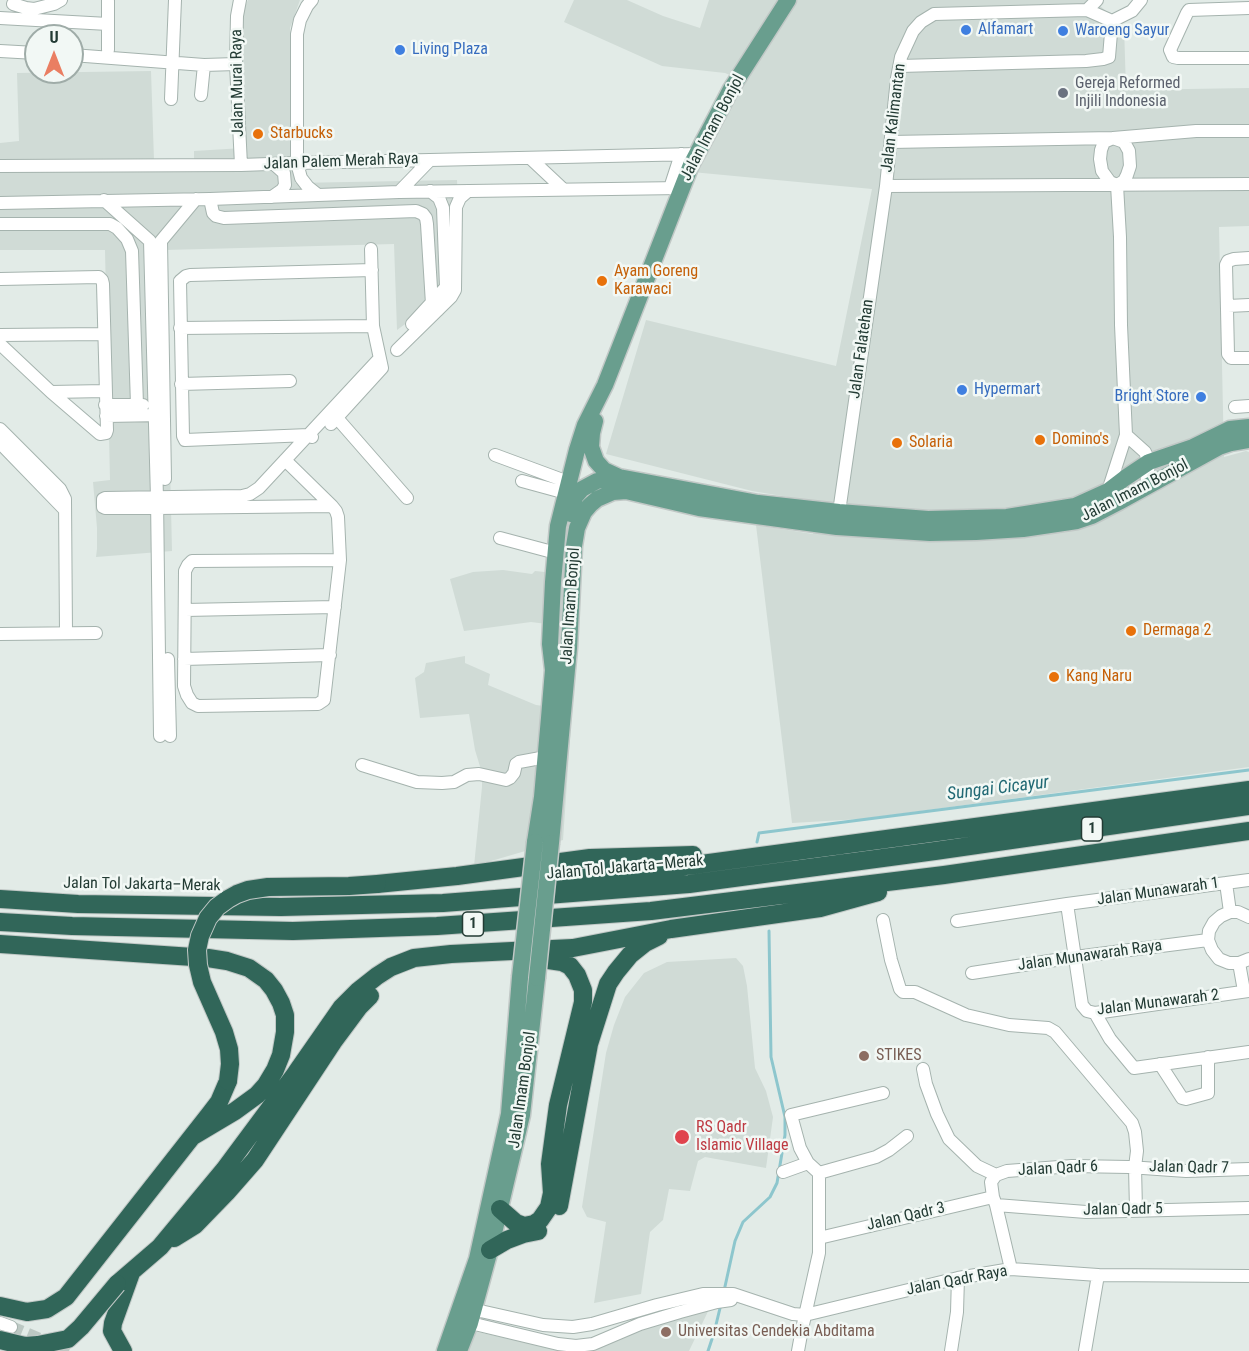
<!DOCTYPE html>
<meta charset="utf-8">
<style>
body{margin:0}
#map{position:relative;width:1249px;height:1351px;overflow:hidden;background:#e2ebe7;font-family:"Roboto Condensed",sans-serif}
canvas{display:block}
.north{position:absolute;left:24px;top:24px;width:60px;height:60px;box-sizing:border-box;background:#f2f8f5;border:2px solid #9faca8;border-radius:50%;rotate:0deg;font-size:16px;font-weight:700;line-height:24px;text-align:center;color:#233b34}
.north::after{content:'';display:block;margin:auto;width:21px;height:27px;background:#ea7e62;clip-path:polygon(50% 0,100% 100%,50% 72%,0 100%)}
</style>
<div id="map">
<canvas width="1249" height="1351"></canvas>
<div class="north">U</div>
</div>
<script>
const c = document.querySelector('canvas').getContext('2d');
c.lineJoin = 'round';
function fillPath(path, color) { c.fillStyle = color; c.fill(path, 'evenodd'); }
const poly = rows => new Path2D(rows.map(r => 'M' + r).join(''));
function strokePath(path, color, width, dash) { c.strokeStyle = color; c.lineWidth = width; c.lineCap = dash ? 'butt' : 'round'; c.setLineDash(dash || []); c.stroke(path); }
function label(font, color, halo, rows, align = 'center') {
  c.font = font + ' "Roboto Condensed",sans-serif'; c.lineWidth = 5; c.setLineDash([]); c.textBaseline = 'middle'; c.strokeStyle = halo; c.fillStyle = color; for (const [text, x, y, turn = 0] of rows) {
    c.save(); c.translate(x, y); c.rotate((+turn || 0) * Math.PI / 180); c.textAlign = isNaN(turn) ? turn : align; if (halo) c.strokeText(text, 0, 0); c.fillText(text, 0, 0); c.restore();
  }
}
const built = poly([
 [248,0,300,0,290,28,295,183,457,180,461,283,397,330,394,244,165,250,172,551,96,557,97,549,97,528,93,482,110,480,105,250,0,250,0,143,19,141,17,73,151,71,154,160,194,160,194,151,243,148,241,63,243,10],
 [574,0,627,0,663,16,700,28,709,0,1093,0,1124,26,1126,90,1249,88,1249,226,1219,227,1224,457,1246,451,1249,452,1249,767,861,819,792,823,756,525,813,534,818,502,752,491,606,454,646,320,836,366,872,189,692,172,746,82,725,73,662,66,564,22],
 [503,570,532,574,535,571,545,572,581,582,578,628,531,622,464,631,450,579,473,572],
 [465,656,465,663,490,674,488,685,536,705,572,710,563,840,474,866,482,787,482,773,475,750,469,714,420,718,415,678,424,672,426,663],
 [736,958,743,966,747,986,755,1068,766,1091,773,1117,766,1168,705,1157,698,1161,690,1191,669,1189,663,1220,650,1232,641,1294,594,1303,606,1222,587,1217,582,1207,606,1053,614,1025,625,997,644,973,667,962],
 [713,1301,689,1351,464,1351,472,1331,565,1350,609,1344,659,1320]
]);
const stream = poly([
 [757,842,759,833,1249,770],
 [724,1291,735,1241,743,1222,770,1197,777,1183,785,1135,785,1117,771,1057,769,931],
 [708,1351,714,1333,721,1304]
]);
const minorTunnel = poly([
 [11,1327,69,1351]
]);
const minor = poly([
 [240,0,237,16,236,64,241,165],
 [312,0,307,6,300,20,297,34,297,163,301,178,308,187,318,195],
 [13,4,26,8,34,9,54,4,61,0],
 [1249,8,1189,10,1187,13,1170,50,1173,57,1178,58,1249,58],
 [1087,10,1097,0],
 [0,18,108,24],
 [1112,21,1132,11,1141,0],
 [108,50,108,1],
 [0,51,36,53],
 [72,55,204,65,236,64],
 [900,66,1086,61,1103,59,1109,57,1112,21],
 [201,95,204,65],
 [171,99,175,0],
 [891,142,1113,138,1124,142,1129,151,1130,166,1127,175,1124,181,1117,185],
 [530,158,563,189],
 [0,166,241,165,297,163,696,154],
 [1117,185,1110,182,1102,171,1100,159,1101,150,1104,142,1113,138,1196,131,1249,131],
 [886,186,1249,184],
 [670,188,681,154],
 [399,192,430,160],
 [272,197,282,190,285,185,284,173,274,164],
 [210,199,213,213,216,216,224,218,416,211,423,214,426,218,427,224,432,304,438,310],
 [104,200,150,241,157,498,160,736],
 [0,203,210,199,399,192,681,188],
 [0,224,110,224,117,228,127,239,132,251,137,405],
 [1249,258,1234,259,1228,261,1226,265,1228,354,1231,358,1249,358],
 [0,279,99,277,102,280,103,284,107,430,106,433,100,434,51,392,0,344],
 [1228,306,1249,305],
 [412,324,446,287,443,208,439,198,430,191],
 [180,328,373,326],
 [0,335,104,334],
 [397,350,451,297,455,290,456,207,460,198,468,191],
 [181,384,290,381],
 [51,392,105,391],
 [105,405,143,405],
 [1235,407,1249,406],
 [106,416,162,415],
 [337,418,407,498],
 [331,424,382,368,373,326,371,249],
 [0,429,60,489,65,499,66,633],
 [1126,435,1145,452,1149,462,1146,488],
 [312,437,309,435,185,440,183,436,180,281,186,276,190,275,372,270],
 [0,443,65,510],
 [495,455,568,482],
 [285,460,332,506,336,511,338,517,340,560],
 [165,479,161,241,196,199],
 [522,481,566,493],
 [1108,491,1126,435,1121,325,1120,237,1117,185],
 [332,506,157,508,105,508,103,507,103,499,105,498,242,496,250,494,259,488,379,359],
 [839,512,886,186,897,78,901,57,913,31,921,22,934,14,1087,10,1112,21],
 [500,538,556,553],
 [340,560,324,700,318,704,198,706,192,703,187,695,184,686,185,571,188,565,192,561,340,560],
 [185,610,335,607],
 [0,634,96,633],
 [168,659,170,736],
 [184,659,330,655],
 [362,765,417,782,442,783,454,782,467,775,479,774,506,780,510,778,514,773,516,764,519,762,546,757],
 [1249,880,1067,904,1082,1005,1087,1011,1095,1013,1249,991],
 [1226,883,1230,912],
 [1249,917,1238,912,1230,912,1221,916,1214,922,1209,931,1208,940,1212,950,1219,959,1229,963,1239,963,1249,959],
 [883,920,891,960,900,989,903,992,915,992,966,1015,1009,1025,1048,1028,1055,1032,1132,1123,1135,1132,1137,1151,1135,1167,1136,1210],
 [957,921,1067,904],
 [1239,963,1244,991],
 [972,973,1075,957,1208,940],
 [1095,1013,1110,1039,1134,1068,1249,1052],
 [1160,1064,1182,1098,1186,1099,1208,1093,1208,1057],
 [923,1069,926,1084,937,1114,949,1139,977,1166,996,1175],
 [783,1172,808,1163],
 [819,1173,808,1163,800,1148,791,1115,883,1093],
 [996,1205,1086,1212,1249,1208],
 [819,1238,993,1197],
 [1011,1269,996,1205,993,1197,991,1182,996,1175,1007,1171,1072,1166,1129,1167,1186,1171,1249,1169],
 [467,1308,543,1325,573,1327,592,1324,657,1305,703,1294,733,1294,793,1314,805,1315,958,1278,1011,1269,1098,1275,1249,1276],
 [462,1321,558,1344,576,1346,593,1344,640,1324,680,1312,717,1302,731,1300],
 [0,1323,11,1327],
 [798,1351,802,1329,819,1253,819,1173,876,1157,889,1150,907,1136],
 [951,1351,957,1312,958,1278],
 [1085,1351,1098,1275]
]);
const major = poly([
 [595,421,592,433,591,447,596,461,604,470,619,477],
 [571,514,575,497,582,489,597,481,619,477,758,503,839,512,928,519,1007,517,1075,506,1108,491,1125,478,1149,462,1193,447,1230,429,1249,427],
 [535,842,542,797,549,718,553,670,550,644,553,582,558,526,577,450,585,425,605,385,691,165,731,89,788,0],
 [551,843,569,648,574,546,577,528,584,512,590,505,597,499,613,492,626,491,699,508,837,527,930,533,976,532,1023,529,1077,521,1092,516,1119,502,1219,447,1231,443,1249,440],
 [445,1351,477,1259,509,1114,520,977],
 [459,1351,470,1323,490,1250,522,1115,537,978]
]);
const highway = poly([
 [377,884,457,876,590,858,693,855],
 [531,885,549,882,694,865,1249,790],
 [0,899,78,904,281,907,443,903,689,884,935,851,1249,806],
 [0,922,72,926,293,931,437,926,651,911,944,875,1249,831],
 [0,944,208,958,227,961,249,968,266,980,274,990,281,1003,285,1015,285,1032,281,1055,275,1070,266,1085,257,1095,235,1111,193,1136],
 [559,1206,589,1044,608,984,616,972,630,955,645,943,659,936],
 [500,1209,516,1223,524,1226,534,1224,540,1220,549,1207,552,1193,550,1164,558,1105,583,1002,583,990,577,975,570,966,562,962,535,958],
 [174,1238,195,1225,227,1192,255,1160,333,1042,359,1007,370,996],
 [490,1250,507,1240,523,1234,538,1231],
 [117,1284,160,1247,224,1170,296,1073,342,1007,358,991,377,976,391,967,414,958,451,954,573,948,671,929,820,908,878,892],
 [0,1306,27,1312,47,1309,66,1297,209,1115,219,1102,228,1081],
 [123,1351,112,1331,113,1323,131,1273]
]);
const majorBridge = poly([
 [520,977,535,842],
 [537,978,551,843]
]);
const highwayBridge = poly([
 [228,1081,230,1064,229,1049,224,1032,202,982,198,965,197,950,200,936,208,918,217,907,228,899,237,894,248,890,268,887,349,886,377,884],
 [0,1340,25,1346,38,1345,68,1339,81,1327,117,1284]
]);
const markers = [
 [966,30,6,"#3f7fe0"],
 [1063,31,6,"#3f7fe0"],
 [400,50,6,"#3f7fe0"],
 [1063,93,6,"#6b7280"],
 [258,134,6,"#e8710a"],
 [602,281,6,"#e8710a"],
 [962,390,6,"#3f7fe0"],
 [1201,397,6,"#3f7fe0"],
 [1040,440,6,"#e8710a"],
 [897,443,6,"#e8710a"],
 [1131,631,6,"#e8710a"],
 [1054,677,6,"#e8710a"],
 [864,1056,6,"#8d6e63"],
 [682,1137,8,"#e0444e"],
 [666,1332,6,"#8d6e63"]
];
const shields = [
 [1092,829,21],
 [473,924,21]
];
const shieldNames = [
 ["1",1092,829],
 ["1",473,924]
];
const shopNames = [
 ["Alfamart",978,30],
 ["Waroeng Sayur",1075,31],
 ["Living Plaza",412,50],
 ["Hypermart",974,390],
 ["Bright Store",1189,397,"right"]
];
const streetNames = [
 ["Jalan Murai Raya",238,83,-91],
 ["Jalan Kalimantan",894,118,-83],
 ["Jalan Imam Bonjol",713,128,-62],
 ["Jalan Palem Merah Raya",341,162,-2],
 ["Jalan Falatehan",862,349,-82],
 ["Jalan Imam Bonjol",1135,491,-27],
 ["Jalan Imam Bonjol",571,606,-86],
 ["Jalan Tol Jakarta–Merak",625,868,-5],
 ["Jalan Tol Jakarta–Merak",142,885,1],
 ["Jalan Munawarah 1",1158,892,-8],
 ["Jalan Munawarah Raya",1090,956,-8],
 ["Jalan Munawarah 2",1158,1003,-7],
 ["Jalan Imam Bonjol",523,1090,-82],
 ["Jalan Qadr 7",1189,1168,1],
 ["Jalan Qadr 6",1058,1169,-3],
 ["Jalan Qadr 5",1123,1210,-1],
 ["Jalan Qadr 3",906,1217,-13],
 ["Jalan Qadr Raya",957,1281,-11]
];
const worshipNames = [
 ["Gereja Reformed",1075,84],
 ["Injili Indonesia",1075,102]
];
const foodNames = [
 ["Starbucks",270,134],
 ["Ayam Goreng",614,272],
 ["Karawaci",614,290],
 ["Domino's",1052,440],
 ["Solaria",909,443],
 ["Dermaga 2",1143,631],
 ["Kang Naru",1066,677]
];
const educationNames = [
 ["STIKES",876,1056],
 ["Universitas Cendekia Abditama",678,1332]
];
const healthNames = [
 ["RS Qadr",696,1128],
 ["Islamic Village",696,1146]
];
const waterNames = [
 ["Sungai Cicayur",998,789,-7]
];
fillPath(built, '#d0dbd6');
strokePath(stream, '#8dc6cd', 3);
strokePath(minorTunnel, '#bcc8c3', 12, [12, 6]);
strokePath(minor, '#a5b3ae', 14);
strokePath(major, '#c1c8c6', 19);
strokePath(highway, '#c1c8c6', 20);
strokePath(minor, '#fff', 12);
strokePath(major, '#699e8e', 16);
strokePath(highway, '#316659', 18);
strokePath(majorBridge, '#c1c8c6', 19, []);
strokePath(highwayBridge, '#c1c8c6', 20, []);
strokePath(majorBridge, '#699e8e', 16);
strokePath(highwayBridge, '#316659', 18);
for (const [x, y, r, color] of markers) { const dot = new Path2D(); dot.arc(x, y, r, 0, 2 * Math.PI); c.fillStyle = color; c.fill(dot); strokePath(dot, '#f2f8f5', 2); }
for (const [x, y, w] of shields) { const box = new Path2D(); box.roundRect(x - w / 2, y - 12, w, 24, 4.5); c.fillStyle = '#f2f8f5'; c.fill(box); strokePath(box, '#233b34', 1.5); }
label('bold 15px', '#233b34', null, shieldNames);
label('16px', '#366cbe', '#f2f8f5', shopNames, 'left');
label('16px', '#233b34', '#f2f8f5', streetNames);
label('16px', '#5b616d', '#f2f8f5', worshipNames, 'left');
label('16px', '#c56008', '#f2f8f5', foodNames, 'left');
label('16px', '#785e54', '#f2f8f5', educationNames, 'left');
label('16px', '#be3a42', '#f2f8f5', healthNames, 'left');
label('italic 18px', '#216974', '#f2f8f5', waterNames);
</script>
